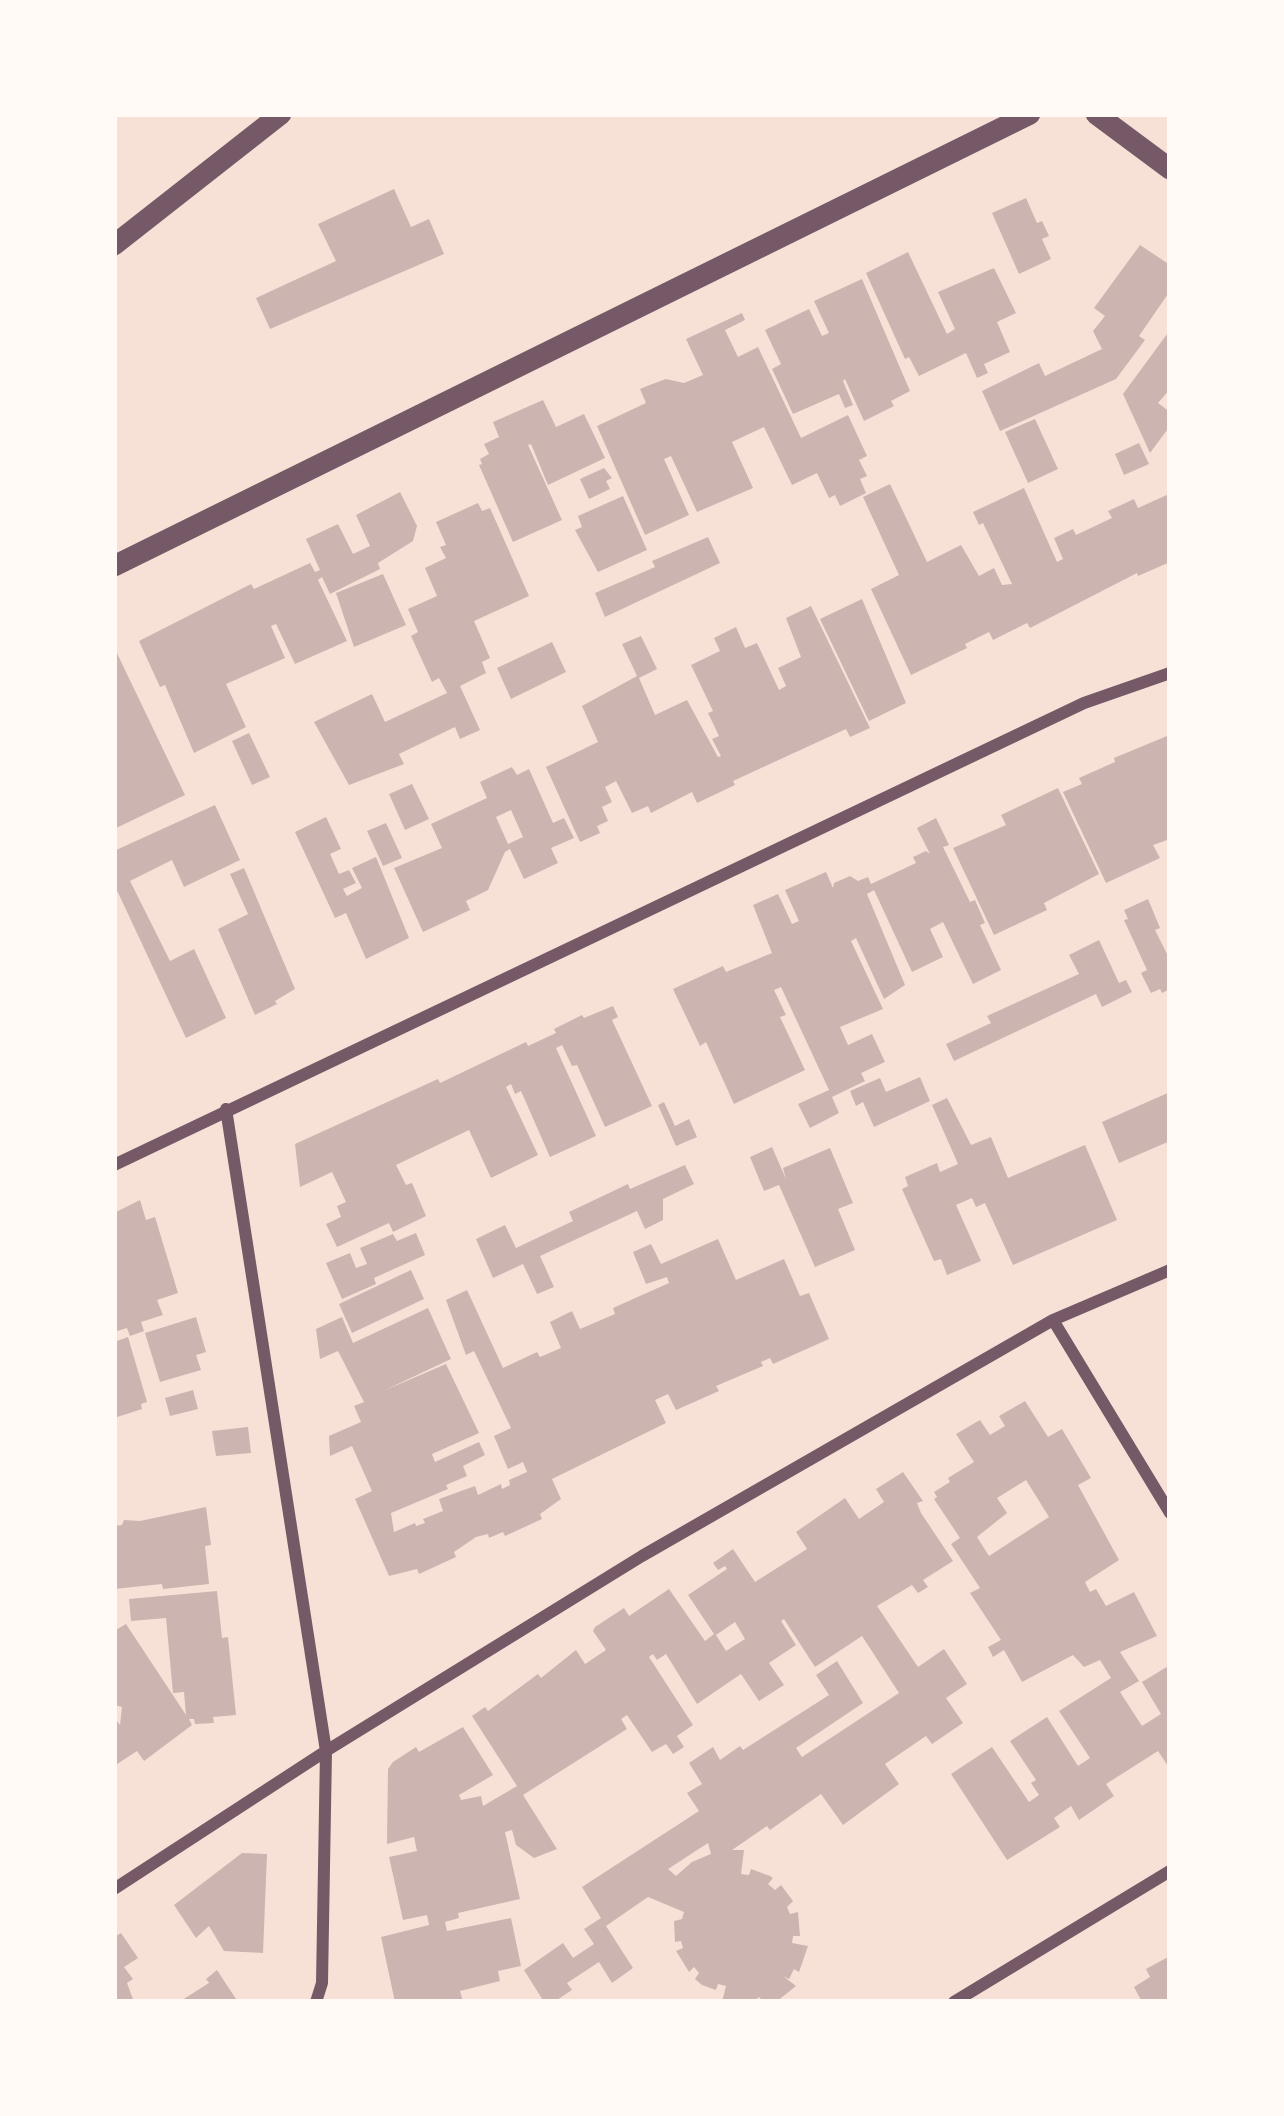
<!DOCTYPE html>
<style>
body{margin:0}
#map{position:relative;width:1284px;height:2116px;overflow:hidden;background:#f7e1d7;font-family:Raleway,sans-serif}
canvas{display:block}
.frame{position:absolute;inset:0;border:117px solid #fffaf5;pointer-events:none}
</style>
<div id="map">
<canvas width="1284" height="2116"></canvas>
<div class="frame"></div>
</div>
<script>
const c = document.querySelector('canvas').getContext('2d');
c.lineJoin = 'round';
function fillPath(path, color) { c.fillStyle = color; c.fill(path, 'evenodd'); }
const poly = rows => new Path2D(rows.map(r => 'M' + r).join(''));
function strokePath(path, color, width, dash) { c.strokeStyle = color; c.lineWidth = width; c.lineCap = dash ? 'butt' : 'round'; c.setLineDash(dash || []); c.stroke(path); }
const building = poly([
 [394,189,411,227,429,219,444,254,270,329,256,298,336,261,318,224],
 [1026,198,1037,223,1042,221,1049,236,1042,239,1051,259,1019,274,992,213],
 [1140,245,1170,265,1170,291,1139,336,1145,340,1116,379,1000,431,982,391,1039,363,1045,376,1102,349,1093,331,1105,316,1094,308],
 [908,252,947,334,955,329,938,292,994,268,1016,313,997,322,1010,352,984,364,988,373,977,378,966,353,919,376,909,357,905,359,866,273],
 [862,279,910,391,891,401,894,406,864,421,845,379,843,381,853,405,845,408,839,394,793,414,772,369,781,364,765,330,809,309,822,336,829,333,814,301],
 [742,313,745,320,725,330,738,357,758,347,801,438,848,415,867,456,859,460,867,476,860,479,866,493,840,506,835,495,829,498,817,473,792,485,764,427,732,442,753,488,697,512,671,456,664,459,689,515,645,535,597,426,646,403,640,389,647,386,666,379,684,383,703,375,686,339],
 [1170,330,1170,389,1158,403,1170,412,1170,426,1150,453,1123,394],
 [543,400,556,427,584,414,605,458,548,485,531,444,528,445,562,520,513,542,479,465,482,464,480,459,489,454,484,444,499,437,493,422],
 [1035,419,1058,469,1028,483,1005,432],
 [1139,443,1149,464,1124,475,1115,454],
 [604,468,612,478,606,481,610,489,589,499,580,479],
 [890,484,927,562,961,545,979,576,994,568,1002,585,1012,584,983,523,979,525,973,512,1024,488,1057,562,1063,559,1054,538,1073,529,1076,535,1112,518,1108,511,1134,499,1138,508,1169,494,1170,562,1138,576,1137,573,1030,628,1027,623,993,640,989,632,965,644,967,648,911,675,871,589,899,575,863,497],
 [400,492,417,526,413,541,378,563,380,569,330,594,322,577,318,580,347,641,295,664,276,624,271,626,285,658,226,684,246,727,194,753,165,685,160,687,139,641,251,584,254,589,310,563,315,572,320,570,306,539,338,524,353,554,370,546,356,515],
 [623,496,647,550,598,572,575,530,582,527,578,516],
 [478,503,482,511,490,508,529,596,474,621,490,658,482,662,486,673,460,686,480,730,460,739,455,727,399,754,404,764,349,785,314,722,372,694,385,722,447,693,439,678,432,682,411,636,418,632,408,609,437,596,425,568,446,558,440,547,446,545,436,522],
 [708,537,720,563,605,617,595,593,655,567,652,561],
 [383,574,406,625,354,647,336,593],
 [862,599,906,703,869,721,820,619],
 [811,606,870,728,850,737,846,729,733,781,735,785,697,803,692,792,651,813,648,806,632,813,616,781,605,787,612,802,602,807,608,821,597,826,600,833,580,842,546,767,598,742,582,706,637,676,622,644,641,636,657,669,639,678,655,715,687,700,718,757,721,756,712,739,719,736,708,713,713,711,691,665,720,651,714,638,736,627,745,648,757,643,779,690,786,686,778,668,801,657,786,618],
 [552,642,566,672,511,699,497,668],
 [114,647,185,795,114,829],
 [249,733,270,777,252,785,232,741],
 [1167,736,1170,839,1153,845,1160,858,1106,883,1063,792,1082,784,1079,778,1115,762,1114,758],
 [512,767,517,775,529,769,553,823,564,818,574,838,551,848,558,863,524,879,510,849,505,852,488,890,466,901,470,910,423,932,394,868,442,848,431,824,487,798,480,782],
 [511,810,523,837,508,844,496,817],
 [412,784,429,819,405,830,389,794],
 [1058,788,1099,874,1044,903,1047,910,994,935,953,848,1006,825,1001,815],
 [215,805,240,860,184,887,172,860,130,881,170,961,194,949,226,1018,186,1038,114,884,114,851],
 [326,817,341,849,330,854,339,874,349,870,356,883,343,889,347,896,362,888,352,868,376,857,409,938,366,959,346,913,335,918,295,832],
 [936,818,949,845,943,847,970,902,975,900,985,923,980,925,1001,970,973,984,943,922,930,929,943,957,912,972,874,890,867,894,905,985,884,999,856,938,851,941,883,1009,840,1027,848,1045,872,1034,885,1062,861,1073,865,1081,832,1097,839,1113,810,1128,798,1104,829,1090,781,987,774,990,786,1015,780,1017,805,1070,734,1104,706,1042,700,1046,673,989,723,966,726,972,772,953,753,905,778,894,792,924,799,921,785,890,826,872,833,888,834,883,850,876,858,881,868,877,871,884,916,863,913,857,926,851,930,854,917,828],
 [386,823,402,858,383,866,367,831],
 [244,868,295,989,275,1001,277,1004,255,1015,218,929,248,914,230,874],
 [1148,899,1160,928,1155,930,1170,960,1170,989,1162,993,1160,989,1151,993,1141,973,1147,970,1124,920,1128,919,1124,910],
 [1099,940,1119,983,1126,980,1132,992,1102,1007,1096,994,954,1061,946,1044,991,1023,987,1016,1079,974,1069,955],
 [613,1006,618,1017,612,1020,652,1106,605,1127,577,1065,572,1066,562,1045,556,1048,596,1136,550,1157,521,1091,515,1094,511,1084,506,1087,538,1155,491,1178,469,1130,396,1165,406,1185,412,1183,426,1216,393,1232,389,1223,337,1247,326,1224,341,1217,337,1206,346,1202,332,1172,300,1187,295,1144,438,1079,440,1083,526,1042,528,1046,556,1033,554,1029,582,1015,584,1018],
 [920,1077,930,1101,874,1127,863,1102,856,1106,850,1091,880,1078,886,1092],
 [1170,1092,1170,1141,1119,1163,1102,1122],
 [947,1098,971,1145,991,1137,1008,1178,1085,1145,1117,1220,1013,1265,985,1203,976,1207,972,1198,956,1205,981,1261,947,1275,941,1259,934,1261,902,1189,908,1186,905,1177,937,1163,940,1172,958,1164,932,1105],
 [664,1102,675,1126,689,1119,697,1137,676,1146,658,1105],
 [772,1147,786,1179,783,1168,830,1148,853,1203,838,1209,855,1250,815,1267,779,1185,764,1191,750,1157],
 [685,1165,694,1184,663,1199,663,1220,645,1229,637,1211,540,1256,554,1287,537,1294,523,1264,493,1278,476,1239,505,1225,516,1248,573,1221,569,1212,628,1184,630,1189],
 [140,1200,146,1220,155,1217,178,1293,157,1300,163,1315,141,1322,144,1331,130,1336,127,1328,114,1332,114,1213],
 [416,1233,425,1255,374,1278,376,1284,342,1299,326,1263,350,1253,356,1268,367,1264,360,1248,393,1234,397,1241],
 [718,1239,736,1280,784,1259,800,1296,809,1293,829,1339,773,1364,770,1358,761,1362,763,1366,716,1386,719,1391,676,1410,668,1394,655,1400,666,1423,552,1479,561,1499,540,1514,542,1519,505,1536,503,1532,489,1538,488,1534,476,1537,454,1552,456,1557,419,1574,417,1569,389,1576,355,1499,372,1491,352,1446,330,1456,329,1436,361,1422,354,1406,364,1402,338,1351,320,1359,316,1329,342,1317,353,1343,428,1308,451,1359,383,1391,446,1364,479,1433,432,1454,435,1462,479,1442,485,1455,463,1466,467,1476,446,1485,448,1489,391,1513,394,1532,415,1523,416,1526,425,1523,423,1519,443,1511,439,1499,475,1486,478,1495,501,1484,502,1489,510,1485,509,1480,527,1472,523,1462,508,1469,494,1436,511,1428,474,1351,466,1355,446,1300,467,1290,503,1368,537,1352,540,1357,561,1348,550,1322,572,1311,580,1329,615,1314,613,1308,669,1283,667,1277,646,1284,633,1252,651,1244,661,1264],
 [411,1270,424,1299,352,1333,339,1304],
 [196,1317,206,1352,196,1355,201,1370,160,1382,145,1333],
 [128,1337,147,1402,141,1404,142,1409,114,1418,114,1342],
 [193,1390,198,1409,170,1416,165,1398],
 [1025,1401,1048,1437,1062,1429,1091,1478,1078,1485,1119,1560,1085,1582,1090,1592,1096,1589,1106,1606,1134,1592,1157,1636,1120,1652,1139,1681,1120,1692,1142,1726,1161,1714,1142,1682,1170,1665,1170,1769,1158,1751,1106,1784,1114,1796,1079,1820,1071,1806,1054,1818,1060,1827,1007,1860,951,1774,992,1747,1029,1802,1039,1795,1031,1783,1036,1780,1010,1741,1047,1717,1078,1766,1090,1758,1059,1711,1111,1678,1100,1660,1084,1667,1073,1655,1022,1682,1004,1650,993,1657,988,1647,1001,1640,970,1593,980,1588,951,1544,960,1538,934,1499,937,1497,934,1492,950,1482,948,1478,974,1462,956,1434,980,1420,990,1435,1005,1426,999,1416],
 [1026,1480,1049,1517,989,1556,977,1537,1007,1513,997,1498],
 [248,1427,251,1453,216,1456,212,1431],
 [903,1472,923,1501,917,1503,921,1513,953,1561,923,1580,928,1587,918,1593,912,1585,877,1606,918,1667,944,1649,967,1684,946,1698,963,1723,932,1744,926,1736,885,1764,899,1784,843,1825,821,1794,770,1830,767,1826,732,1850,744,1850,741,1874,749,1875,751,1869,770,1876,773,1878,768,1884,775,1890,781,1885,793,1901,787,1907,790,1914,798,1912,800,1936,793,1936,792,1943,808,1946,799,1972,794,1969,789,1979,783,1976,796,1986,776,2002,761,2002,760,1997,750,2002,722,2002,726,1986,718,1984,716,1990,702,1985,695,1979,699,1973,694,1967,689,1972,678,1954,676,1951,683,1948,681,1941,675,1942,674,1921,682,1919,684,1912,648,1897,606,1926,633,1968,612,1983,599,1962,567,1983,572,1990,554,2002,544,2002,524,1970,563,1943,573,1958,594,1944,584,1929,601,1918,582,1887,699,1811,687,1793,702,1784,689,1763,713,1747,720,1760,740,1746,743,1750,829,1695,816,1675,837,1661,863,1703,796,1748,802,1757,899,1693,862,1636,815,1667,784,1619,781,1621,796,1645,769,1663,784,1685,759,1701,741,1674,697,1704,666,1654,657,1660,653,1654,649,1657,693,1725,677,1736,684,1747,673,1754,666,1744,652,1752,627,1715,621,1719,627,1729,523,1795,557,1849,534,1858,516,1845,512,1830,505,1832,520,1899,458,1913,459,1918,445,1922,447,1931,511,1918,521,1966,498,1971,500,1981,460,1991,463,2002,395,2002,381,1937,429,1925,427,1915,403,1920,389,1857,417,1851,414,1837,387,1844,388,1769,393,1762,416,1747,419,1752,463,1727,493,1775,459,1795,461,1800,481,1796,483,1806,517,1786,472,1716,485,1707,488,1711,538,1674,541,1678,576,1650,585,1664,606,1650,593,1631,595,1627,624,1608,629,1616,669,1589,705,1641,714,1634,688,1595,727,1569,725,1566,718,1570,713,1563,733,1549,755,1582,807,1549,796,1532,845,1498,859,1519,884,1502,876,1489],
 [735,1622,745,1639,726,1651,716,1635],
 [708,1843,711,1854,692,1862,676,1876,668,1869],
 [206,1507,211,1545,205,1546,209,1584,163,1589,162,1584,114,1589,114,1526,122,1525,124,1520,140,1521],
 [217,1591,222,1638,228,1637,236,1715,213,1717,214,1723,195,1724,194,1719,189,1719,192,1725,144,1761,137,1751,114,1766,114,1717,120,1725,122,1707,114,1705,114,1631,126,1624,186,1715,184,1692,173,1693,166,1618,131,1621,129,1599],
 [242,1853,267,1854,263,1953,224,1951,209,1926,196,1938,174,1905],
 [121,1933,138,1958,124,1967,133,1979,127,1983,134,2002,114,2002,114,1937],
 [1170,1956,1170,2002,1142,2002,1134,1987,1150,1977,1146,1969],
 [217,1970,238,2002,179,2002,209,1983,206,1979]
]);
const minor = poly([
 [226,1109,326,1751,322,1983,316,2002],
 [114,1165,1084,703,1170,673],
 [1053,1320,1170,1513],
 [114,1889,326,1751,642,1556,1053,1320,1170,1270],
 [954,2002,1170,1871]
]);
const tertiary = poly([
 [1096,114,1170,169],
 [114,245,281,114],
 [114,566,1030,114]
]);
fillPath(building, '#ccb4b1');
strokePath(minor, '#755966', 12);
strokePath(tertiary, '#755966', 21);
</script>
